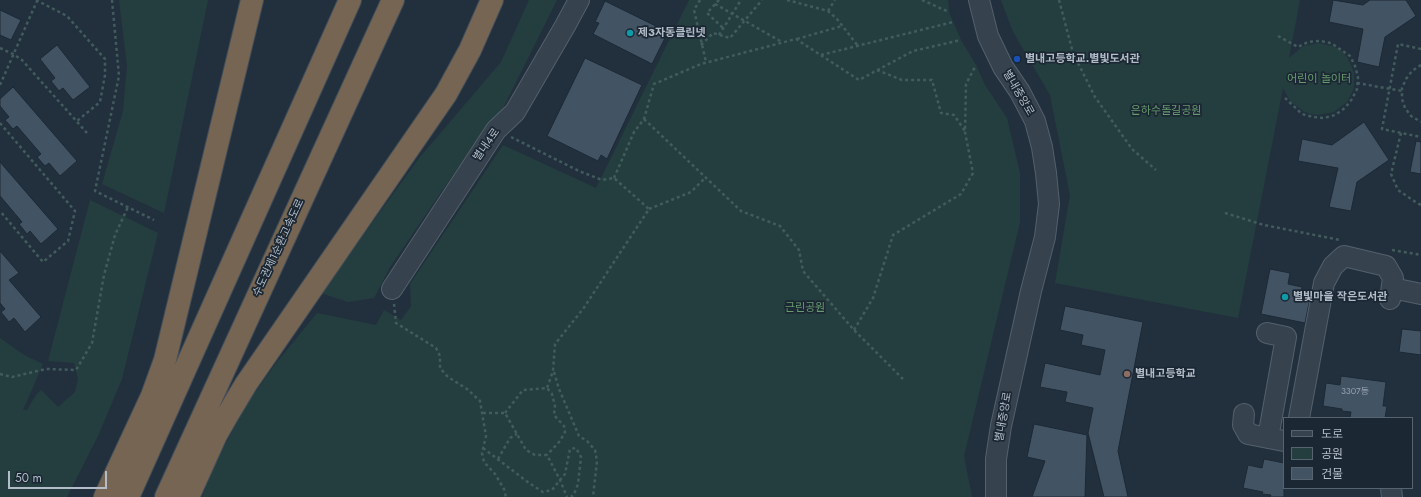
<!DOCTYPE html>
<meta charset="utf-8">
<style>
body{margin:0}
#map{position:relative;width:1421px;height:497px;overflow:hidden;background:#22303e;font-family:Jost,"Noto Sans KR",sans-serif}
canvas{display:block}
.legend{position:absolute;left:1283px;top:417px;width:130px;height:72px;box-sizing:border-box;background:#1b2733;border:1px solid #57636f;margin:0;padding:5px 7px;list-style:none;font-size:12px;color:#b2bdc9}
.legend li{display:flex;align-items:center;gap:8px;height:20px}
.legend b{width:20px;border:1px solid #57636f}
.scale{position:absolute;left:8px;top:471px;width:99px;height:18px;box-sizing:border-box;border:2px solid #b2bdc9;border-top:0;padding-left:5px;font-size:12px;line-height:14px;white-space:nowrap;color:#b2bdc9;-webkit-text-stroke:3px #1b2733;paint-order:stroke}
</style>
<div id="map">
<canvas width="1421" height="497"></canvas>
<ul class="legend">
<li><b style="height:5px;background:#36424e"></b>도로</li>
<li><b style="height:11px;background:#243e3f"></b>공원</li>
<li><b style="height:11px;background:#425363"></b>건물</li>
</ul>
<div class="scale">50 m</div>
</div>
<script>
const c = document.querySelector('canvas').getContext('2d');
c.lineJoin = 'round';
function fillPath(path, color) { c.fillStyle = color; c.fill(path, 'evenodd'); }
const poly = rows => new Path2D(rows.map(r => 'M' + r).join(''));
function strokePath(path, color, width, dash) { c.strokeStyle = color; c.lineWidth = width; c.lineCap = dash ? 'butt' : 'round'; c.setLineDash(dash || []); c.stroke(path); }
function label(font, color, halo, rows, align = 'center') {
  c.font = font + ' Jost,"Noto Sans KR",sans-serif'; c.lineWidth = 3.5; c.setLineDash([]); c.textBaseline = 'middle'; c.strokeStyle = halo; c.fillStyle = color; for (const [text, x, y, turn = 0] of rows) {
    c.save(); c.translate(x, y); c.rotate((+turn || 0) * Math.PI / 180); c.textAlign = isNaN(turn) ? turn : align; if (halo) c.strokeText(text, 0, 0); c.fillText(text, 0, 0); c.restore();
  }
}
const green = poly([
 [119,0,208,0,164,213,102,184,123,111,127,66],
 [529,0,557,0,501,112,487,125,390,267,374,298,348,302,321,293,420,157,501,62],
 [689,0,948,0,949,12,961,40,976,65,985,85,1007,118,1020,173,1020,222,964,456,972,497,202,497,214,466,246,405,277,362,317,313,376,325,384,310,401,320,411,306,410,284,503,145,596,188],
 [1001,0,1300,0,1289,58,1303,46,1319,43,1335,47,1342,51,1347,57,1354,72,1354,88,1347,102,1334,112,1318,115,1310,114,1303,111,1290,101,1283,88,1238,318,1055,283,1070,195,1050,95,1013,32],
 [90,200,158,233,122,379,98,436,67,497,0,497,0,338,24,355,43,364,23,410,27,410,36,395,41,390,58,407,75,392,78,379,74,363,48,361]
]);
const building = poly([
 [1333,0,1363,5,1370,0,1406,0,1416,16,1385,37,1379,67,1357,62,1363,29,1329,22,1333,0],
 [605,1,668,32,652,64,593,34,599,23,595,22,605,1],
 [0,10,21,20,11,40,0,35,0,10],
 [57,45,90,87,73,100,63,88,59,91,51,81,55,78,40,59,57,45],
 [585,58,642,85,607,159,601,155,598,161,547,136,585,58],
 [13,87,77,161,60,176,49,163,45,166,37,157,41,154,17,126,13,129,5,120,9,117,0,106,0,99,13,87],
 [1364,122,1389,160,1357,182,1351,211,1329,207,1338,168,1298,161,1302,139,1332,145,1364,122],
 [1416,141,1421,142,1421,174,1410,172,1416,141],
 [0,162,58,229,41,244,30,231,27,234,19,224,22,222,0,196,0,162],
 [0,251,19,273,9,280,41,317,25,332,14,318,9,322,1,312,5,309,0,303,0,251],
 [1270,269,1290,273,1288,284,1302,287,1301,296,1310,298,1305,323,1261,314,1270,269],
 [1065,306,1143,322,1118,451,1128,497,1104,497,1088,433,1093,408,1065,402,1067,392,1040,387,1045,363,1100,375,1105,350,1081,345,1083,335,1060,330,1065,306],
 [1402,329,1421,331,1421,355,1399,352,1402,329],
 [1341,376,1386,382,1383,406,1387,406,1385,418,1350,418,1351,412,1342,411,1342,409,1323,406,1326,383,1340,385,1341,376],
 [1034,424,1087,435,1085,497,1032,497,1045,461,1027,457,1034,424],
 [1264,459,1284,463,1284,497,1270,497,1271,495,1262,494,1263,492,1243,488,1248,465,1262,468,1264,459]
]);
const path = poly([
 [36,0,67,16,105,59,105,75,100,102,77,121],
 [112,0,119,76,95,191,154,220],
 [700,0,694,10,706,62],
 [719,0,707,13,723,28],
 [787,0,828,11,837,19,858,46],
 [922,0,949,12],
 [1059,0,1073,53,1095,97,1132,149,1156,170],
 [715,4,782,42],
 [828,11,835,0],
 [719,35,741,0],
 [1278,36,1298,47,1308,42,1320,41,1331,43,1350,56,1355,66,1358,77,1357,89,1352,99,1345,108,1335,115,1324,118,1313,117,1302,114,1285,98],
 [797,39,842,26],
 [701,45,713,33,730,38,762,0],
 [0,48,13,54,22,60,87,133],
 [1421,49,1398,44,1382,129,1421,137],
 [821,55,953,22],
 [1421,65,1412,71,1406,79,1402,88,1402,99,1405,108,1411,116,1421,122],
 [877,70,902,80,932,80,941,113,954,115,965,131],
 [1357,83,1402,91],
 [0,85,37,1],
 [644,119,741,211,780,226,799,250,803,271,854,330,903,379],
 [0,123,75,211,68,241,43,262,0,211],
 [1401,133,1391,174,1398,190,1417,203,1421,205],
 [511,137,579,171,602,180,614,178,649,209,583,309,555,344,553,371,547,388],
 [614,178,634,132,644,119,654,84,701,64,796,39,859,80,913,51,961,40],
 [649,209,691,192,706,177],
 [1225,213,1264,225,1340,240],
 [1392,250,1421,255],
 [394,304,396,323,436,348,440,356,440,368,448,377,467,389,480,401,486,436,482,453,484,462,495,474,504,489,506,497],
 [854,330,873,298,893,235,961,194,973,173,965,132,966,84,976,65],
 [554,372,559,389,579,436,587,441,595,450,597,461,593,497],
 [0,374,12,377,46,369,76,370,92,343,104,275,115,235,128,207],
 [483,413,505,413,526,450,535,455,547,455,560,480,567,497],
 [505,413,523,390,547,388,552,394,555,406,554,415,564,426,565,432,560,441,547,455],
 [483,448,529,483,543,492,552,490,560,480,565,474,570,449,576,448,581,457,578,484,574,494,571,497],
 [498,459,510,438,517,434]
]);
const minor = poly([
 [979,0,988,36,1003,67,1020,92,1035,121,1042,147,1046,173,1049,204,1045,237,1031,291,1001,426,996,459,996,497],
 [1392,288,1421,294],
 [392,289,496,130,515,112,565,26,579,0],
 [1267,333,1286,337,1268,438],
 [1244,414,1243,425,1248,434,1284,441],
 [1299,418,1324,283,1333,266,1344,256,1386,266,1393,278,1390,299],
 [1391,488,1392,497]
]);
const highway = poly([
 [105,497,152,396,165,360,252,0],
 [128,497,350,0],
 [166,497,393,0],
 [188,497,216,435,228,414,246,384,446,94,470,50,492,0]
]);
const markers = [
 [630,33,4,"#0f9aa8"],
 [1017,59,4,"#1a4fb4"],
 [1285,297,4,"#0f9aa8"],
 [1127,374,4,"#8d6e63"]
];
const numberNames = [
 ["3307동",1355,392]
];
const poiNames = [
 ["제3자동클린넷",638,33],
 ["별내고등학교.별빛도서관",1025,59],
 ["별빛마을 작은도서관",1293,297],
 ["별내고등학교",1135,374]
];
const parkNames = [
 ["어린이 놀이터",1319,79],
 ["은하수돌길공원",1166,111],
 ["근린공원",805,308]
];
const streetNames = [
 ["별내중앙로",1018,93,60],
 ["별내4로",487,145,-55],
 ["수도권제1순환고속도로",279,248,-65],
 ["별내중앙로",1004,417,-80]
];
fillPath(green, '#243e3f');
fillPath(building, '#425363');
strokePath(building, '#1d2935', 1);
strokePath(minor, '#54606c', 22);
strokePath(highway, '#414d59', 24);
strokePath(path, '#425b5c', 2.5, [3, 3]);
strokePath(minor, '#36424e', 20);
strokePath(highway, '#756552', 22);
for (const [x, y, r, color] of markers) { const dot = new Path2D(); dot.arc(x, y, r, 0, 2 * Math.PI); c.fillStyle = color; c.fill(dot); strokePath(dot, '#1b2733', 1.5); }
label('9px', '#96a2b0', null, numberNames);
label('bold 11px', '#b2bdc9', '#1b2733', poiNames, 'left');
label('11px', '#679c6f', '#1b2733', parkNames);
label('11px', '#b2bdc9', '#1b2733', streetNames);
</script>
